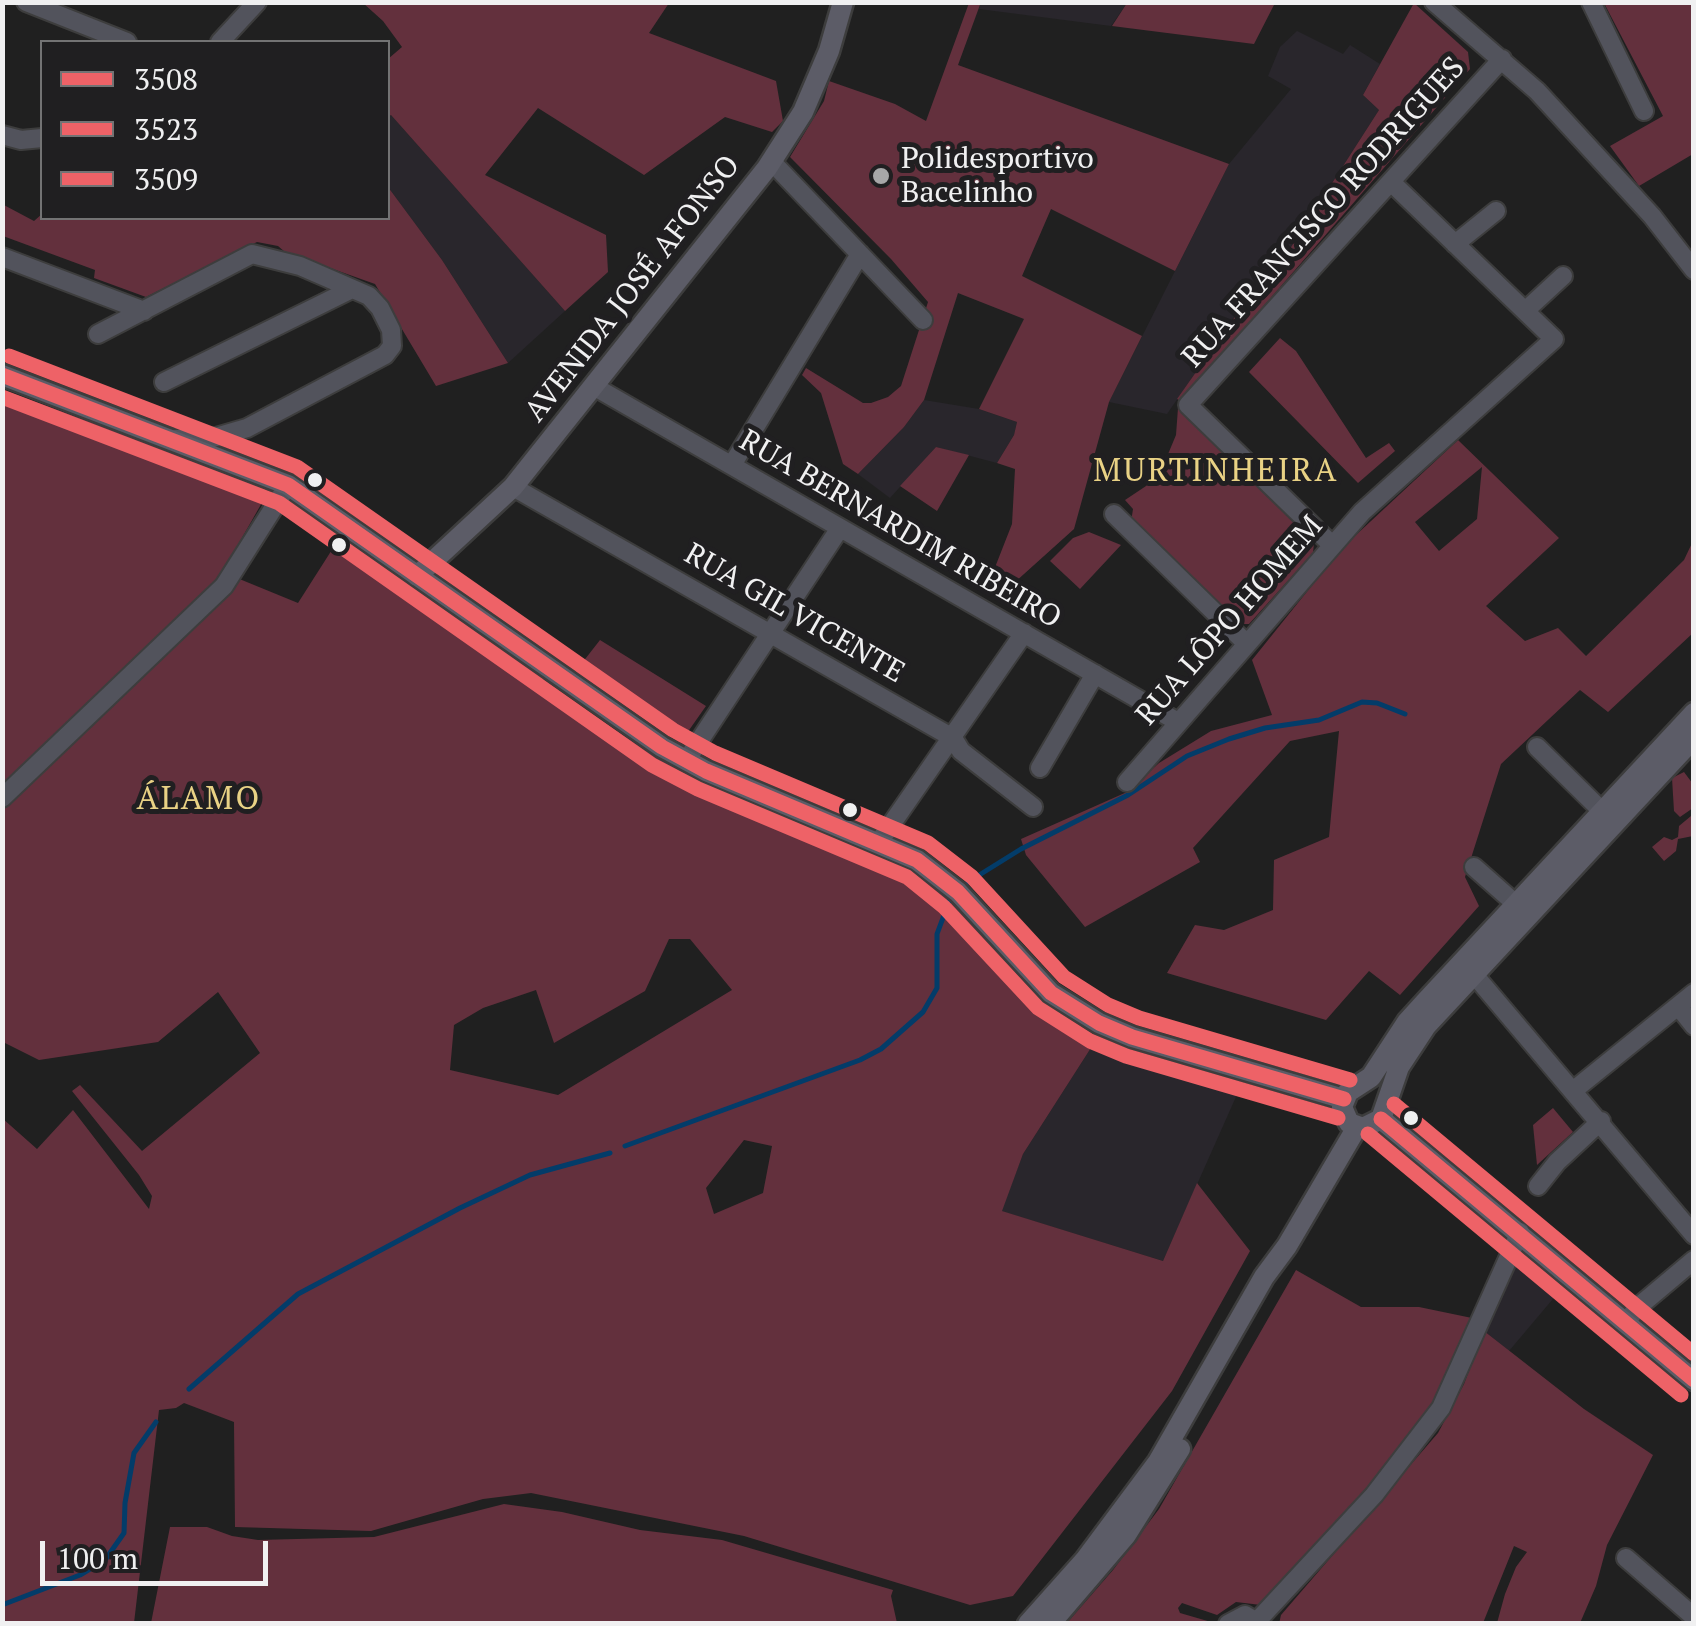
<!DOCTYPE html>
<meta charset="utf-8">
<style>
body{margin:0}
#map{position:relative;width:1696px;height:1626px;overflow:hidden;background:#202020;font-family:"PT Serif",serif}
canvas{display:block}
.frame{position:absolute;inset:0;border:5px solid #f0f0f1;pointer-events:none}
.legend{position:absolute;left:40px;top:40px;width:350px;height:180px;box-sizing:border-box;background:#201f21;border:2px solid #737374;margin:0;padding:12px 18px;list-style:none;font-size:30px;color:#f0f0f1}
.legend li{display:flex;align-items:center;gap:20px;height:50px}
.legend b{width:50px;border:2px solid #737374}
.scale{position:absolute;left:40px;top:1541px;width:228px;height:45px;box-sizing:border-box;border:5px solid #f0f0f1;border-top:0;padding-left:12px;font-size:30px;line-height:35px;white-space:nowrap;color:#f0f0f1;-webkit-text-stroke:8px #201f21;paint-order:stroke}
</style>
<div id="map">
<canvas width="1696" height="1626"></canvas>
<div class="frame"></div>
<ul class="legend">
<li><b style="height:12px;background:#ee6267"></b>3508</li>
<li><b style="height:12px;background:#ee6267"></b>3523</li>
<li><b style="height:12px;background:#ee6267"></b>3509</li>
</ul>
<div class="scale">100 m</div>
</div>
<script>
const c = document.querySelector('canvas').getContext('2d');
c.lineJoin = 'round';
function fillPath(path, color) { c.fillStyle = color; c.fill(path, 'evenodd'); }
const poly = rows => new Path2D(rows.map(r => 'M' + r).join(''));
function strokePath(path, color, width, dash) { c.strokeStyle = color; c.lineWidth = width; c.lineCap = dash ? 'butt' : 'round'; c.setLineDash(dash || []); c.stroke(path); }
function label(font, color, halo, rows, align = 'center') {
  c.font = font + ' "PT Serif",serif'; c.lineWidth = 10; c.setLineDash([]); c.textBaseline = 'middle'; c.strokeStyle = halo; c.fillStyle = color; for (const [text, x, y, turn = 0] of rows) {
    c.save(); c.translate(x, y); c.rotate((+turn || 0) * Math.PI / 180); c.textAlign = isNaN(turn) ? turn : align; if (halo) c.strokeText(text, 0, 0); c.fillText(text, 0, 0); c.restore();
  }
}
const built = poly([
 [981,2,1127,3,1111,26,979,9],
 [1297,31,1343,54,1350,45,1380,64,1363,95,1379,110,1284,258,1285,263,1263,295,1250,294,1167,414,1109,402,1229,164,1291,89,1268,76,1280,47],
 [391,115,565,311,508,363,442,260,388,187,388,117],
 [924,400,979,409,1017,422,1014,435,997,463,936,447,890,498,858,474,904,427],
 [1096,1040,1243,1081,1163,1261,1001,1211,1023,1154],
 [1532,1260,1563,1287,1509,1351,1484,1331,1513,1261,1526,1266]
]);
const green = poly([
 [981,2,958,65,1229,164,1175,271,1051,209,1022,276,1142,336,1109,402,1074,529,1004,592,978,584,992,575,1012,524,1015,469,997,463,1014,435,1017,422,979,409,1024,319,958,293,924,400,904,427,858,474,843,464,821,393,802,375,806,368,863,403,871,403,888,397,901,386,928,302,891,259,790,157,824,101,829,81,895,104,926,121,969,3],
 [363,3,669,3,649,33,776,81,783,121,772,132,725,117,644,175,538,108,485,175,606,235,608,272,565,311,391,115,388,117,388,59,402,47,383,21],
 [1127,3,1127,2,1275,3,1254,44,1112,26],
 [1414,3,1468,52,1470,69,1181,401,1177,399,1251,294,1263,294,1285,264,1284,258,1379,110,1363,95],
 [1604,3,1693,3,1693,154,1639,186,1610,146,1663,116],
 [388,187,442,260,508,363,436,386,375,284,285,252,278,246,257,242,146,297,94,278,95,270,3,236,2,204,34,221,42,214,42,218,388,218],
 [1280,338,1296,351,1366,458,1389,443,1395,451,1358,483,1249,372],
 [3,390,234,474,260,484,268,492,217,582,3,787],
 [1178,408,1314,543,1313,553,1249,624,1236,624,1131,522,1133,509,1125,500,1146,486,1166,459,1176,435],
 [1458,440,1559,538,1486,606,1525,641,1558,628,1586,656,1684,560,1693,541,1693,633,1608,712,1580,690,1501,764,1465,877,1479,906,1400,995,1369,971,1326,1020,1167,973,1195,925,1224,930,1273,910,1274,860,1329,837,1339,731,1290,741,1193,848,1200,862,1085,927,1026,855,1021,839,1127,792,1159,763,1211,731,1272,715,1252,660,1342,548],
 [1482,467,1477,519,1439,551,1415,522],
 [936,447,969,455,937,511,900,486],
 [1089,532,1121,545,1080,589,1050,561,1073,538],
 [342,534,543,676,544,688,558,698,564,696,656,757,694,778,912,871,942,893,971,921,1041,1002,1096,1040,1023,1154,1002,1211,1163,1261,1197,1183,1250,1251,1172,1391,1013,1596,970,1605,744,1536,531,1493,483,1499,371,1531,235,1527,234,1422,184,1403,176,1408,159,1410,134,1623,3,1623,2,1118,37,1149,73,1110,149,1209,152,1196,139,1175,72,1091,80,1085,142,1151,260,1053,218,992,158,1042,39,1060,3,1042,3,803,237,578,298,603],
 [669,939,690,939,732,990,558,1095,450,1070,454,1025,483,1008,536,990,554,1043,645,991],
 [744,1140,772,1146,763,1193,714,1214,706,1188],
 [600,640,706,706,680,743,575,672],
 [1684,772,1693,784,1693,808,1680,817,1674,811,1672,778],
 [1691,816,1693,836,1678,839,1676,851,1664,861,1652,847,1664,837,1672,840,1678,837,1679,826],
 [1553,1108,1573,1132,1537,1165,1533,1125],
 [1296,1270,1361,1307,1419,1307,1472,1318,1452,1368,1419,1434,1261,1605,1236,1602,1217,1615,1182,1603,1178,1608,1180,1613,1211,1622,1210,1623,1066,1624,1113,1570,1159,1509],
 [1484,1331,1584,1409,1653,1455,1607,1545,1596,1586,1580,1623,1497,1623,1505,1594,1516,1567,1527,1552,1514,1546,1483,1623,1279,1624,1281,1615,1438,1433,1464,1384],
 [504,1504,562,1512,640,1530,722,1540,893,1590,891,1596,897,1623,151,1623,170,1527,207,1527,232,1536,258,1540,374,1537]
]);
const stream = poly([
 [968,882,1021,849,1128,795,1187,756,1229,739,1265,728,1319,720,1362,702,1377,703,1405,714],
 [625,1146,860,1060,881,1049,923,1012,937,988,937,934,950,899],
 [189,1389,298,1294,460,1208,530,1175,610,1153],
 [2,1605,80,1575,105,1560,124,1533,125,1503,134,1453,156,1422]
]);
const minor = poly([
 [26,2,127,42],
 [1434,2,1537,91,1652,216,1694,270],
 [1591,2,1644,111],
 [220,42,257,2],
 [2,135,21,140,42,138],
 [771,161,923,320],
 [1455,244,1496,211],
 [2,257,144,311],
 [1525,311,1563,276],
 [98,334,252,254,300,266,369,296,380,308,391,330,392,346,385,355,247,428,209,439,175,439],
 [164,382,352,289],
 [595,387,1178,722],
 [732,465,860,254],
 [513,487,953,738,961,751,1033,807],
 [1114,514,1246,643],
 [1332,545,1188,405,1502,59],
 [1537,747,1612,821],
 [686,761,840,528],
 [1040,768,1095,674],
 [1127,782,1362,512,1554,339,1391,182],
 [2,798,224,586,288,485],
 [879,842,1024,633],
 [1474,867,1526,913],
 [1466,965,1694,1235],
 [1678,1006,1694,1026],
 [1574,1090,1694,993],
 [1538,1186,1557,1162,1601,1121],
 [1626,1322,1638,1307,1694,1260],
 [1626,1558,1694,1617],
 [1258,1620,1374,1495,1441,1408,1520,1232],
 [1228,1624,1245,1615,1260,1624]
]);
const major = poly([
 [2,375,288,485,662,747,706,771,917,860,958,892,1051,993,1099,1023,1132,1037,1344,1099],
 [417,576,513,487,767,168,803,112,829,51,843,2],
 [1694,713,1426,1001,1407,1022,1371,1077,1348,1092,1342,1107,1349,1123,1363,1128,1381,1119,1399,1067,1426,1026,1694,738],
 [1381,1119,1694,1380],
 [1028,1624,1085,1560,1158,1462,1264,1277,1287,1246,1357,1127],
 [1050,1624,1126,1535,1180,1449]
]);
const bus1 = poly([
 [2,375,288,485,662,747,706,771,917,860,958,892,1051,993,1099,1023,1132,1037,1344,1099],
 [1381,1119,1694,1380]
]);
const bus2 = poly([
 [2,397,279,503,652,765,698,789,907,877,944,907,1038,1008,1090,1041,1126,1056,1338,1118],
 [1368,1134,1681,1395]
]);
const bus3 = poly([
 [9,356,297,467,673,730,715,753,928,843,972,877,1064,977,1108,1005,1139,1018,1350,1080],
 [1394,1104,1694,1354]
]);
const markers = [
 [881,176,10,"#a7a7a8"],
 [315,480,9,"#f0f0f1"],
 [339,545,9,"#f0f0f1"],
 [850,810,9,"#f0f0f1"],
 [1411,1118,9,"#f0f0f1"]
];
const poiNames = [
 ["Polidesportivo",901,159],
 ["Bacelinho",901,193]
];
const streetNames = [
 ["RUA FRANCISCO RODRIGUES",1324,213,-48],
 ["AVENIDA JOSÉ AFONSO",633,289,-52],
 ["RUA BERNARDIM RIBEIRO",900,530,30],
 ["RUA GIL VICENTE",794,614,30],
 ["RUA LÔPO HOMEM",1230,621,-49]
];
const neighbourhoodNames = [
 ["MURTINHEIRA",1216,472],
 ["ÁLAMO",199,800]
];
fillPath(built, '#29262c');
fillPath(green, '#63303d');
strokePath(stream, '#033c69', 5);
strokePath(minor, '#3d3d3d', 22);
strokePath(major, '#3d3d3d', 25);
strokePath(minor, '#52535c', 18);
strokePath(major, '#5c5c67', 20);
strokePath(bus1, '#ee6267', 15);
strokePath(bus2, '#ee6267', 15);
strokePath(bus3, '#ee6267', 15);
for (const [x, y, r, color] of markers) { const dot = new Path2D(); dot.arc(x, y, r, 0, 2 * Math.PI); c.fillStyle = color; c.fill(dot); strokePath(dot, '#201f21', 4); }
label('30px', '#f0f0f1', '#201f21', poiNames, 'left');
label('30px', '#f0f0f1', '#201f21', streetNames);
c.letterSpacing = '2.5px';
label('32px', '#e9d285', '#201f21', neighbourhoodNames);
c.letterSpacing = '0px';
</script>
